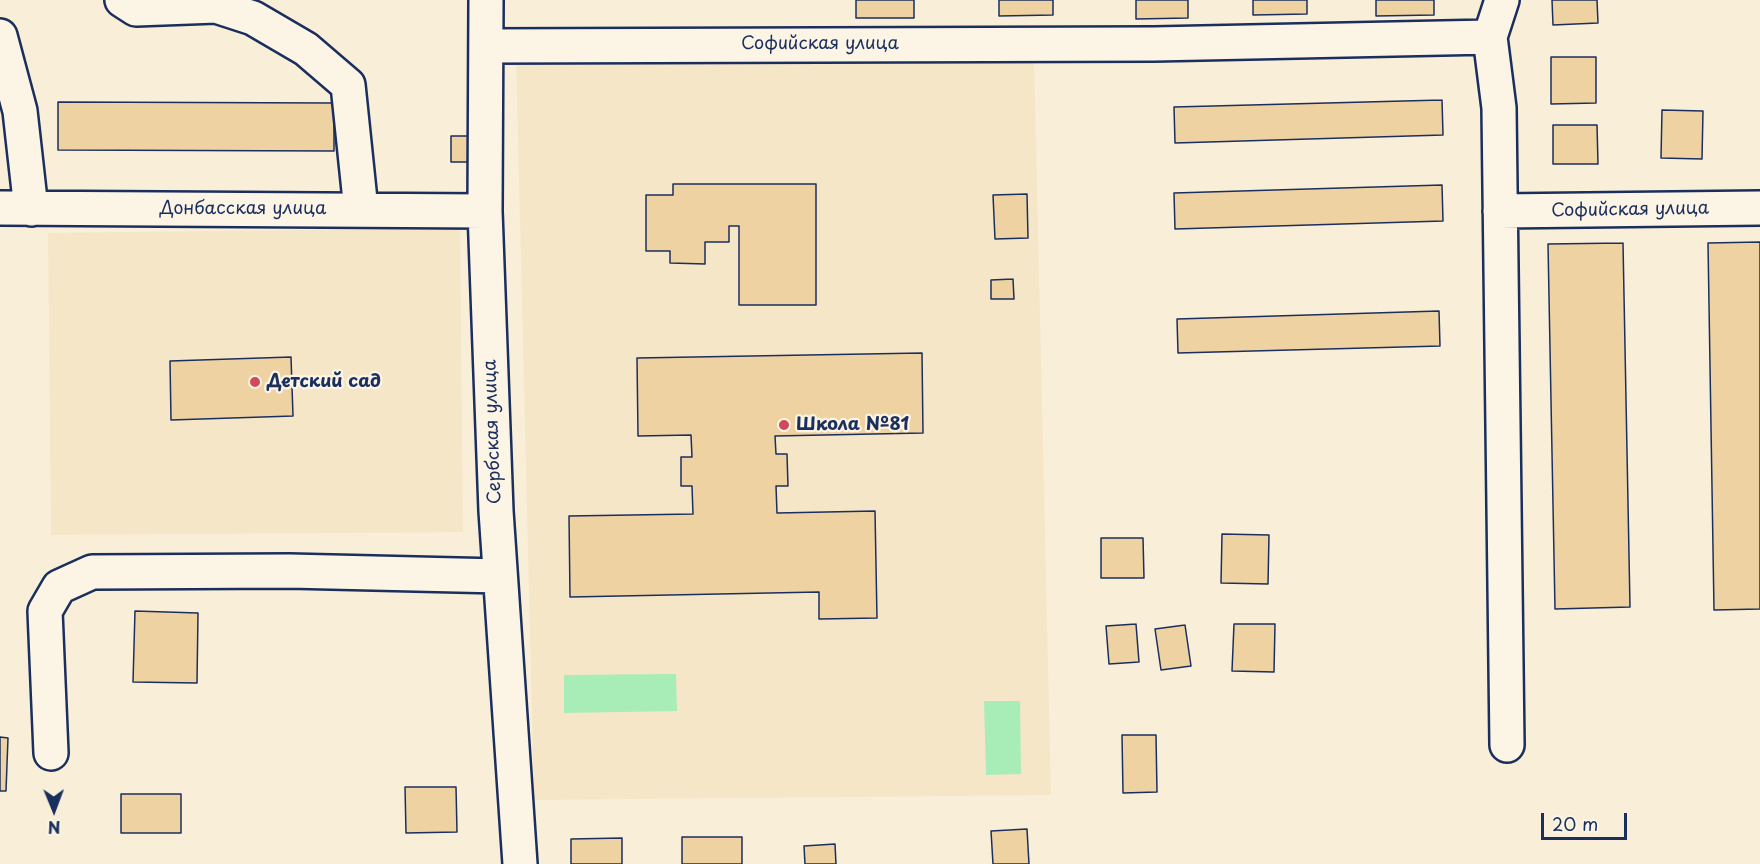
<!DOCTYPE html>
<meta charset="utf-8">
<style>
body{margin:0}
#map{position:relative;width:1760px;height:864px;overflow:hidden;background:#f9eed8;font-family:"Playpen Sans",sans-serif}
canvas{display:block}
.north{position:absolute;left:24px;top:780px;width:60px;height:60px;-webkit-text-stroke:4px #fcf5e5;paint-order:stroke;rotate:179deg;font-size:16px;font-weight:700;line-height:24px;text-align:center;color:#1b2f5e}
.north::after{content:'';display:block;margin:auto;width:21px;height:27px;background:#1b2f5e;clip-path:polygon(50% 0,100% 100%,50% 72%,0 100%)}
.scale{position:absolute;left:1541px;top:813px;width:86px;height:27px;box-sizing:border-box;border:3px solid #1b2f5e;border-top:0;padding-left:8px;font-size:18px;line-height:21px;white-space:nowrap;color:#1b2f5e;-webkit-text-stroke:4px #fcf5e5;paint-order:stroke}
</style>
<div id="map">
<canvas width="1760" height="864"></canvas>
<div class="north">N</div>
<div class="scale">20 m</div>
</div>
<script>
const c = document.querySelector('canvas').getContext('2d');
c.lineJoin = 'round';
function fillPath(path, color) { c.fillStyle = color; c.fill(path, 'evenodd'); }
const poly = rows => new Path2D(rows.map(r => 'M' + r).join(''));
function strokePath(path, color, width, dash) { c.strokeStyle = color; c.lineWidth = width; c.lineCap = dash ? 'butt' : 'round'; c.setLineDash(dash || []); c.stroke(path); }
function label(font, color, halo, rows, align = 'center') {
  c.font = font + ' "Playpen Sans",sans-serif'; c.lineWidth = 4.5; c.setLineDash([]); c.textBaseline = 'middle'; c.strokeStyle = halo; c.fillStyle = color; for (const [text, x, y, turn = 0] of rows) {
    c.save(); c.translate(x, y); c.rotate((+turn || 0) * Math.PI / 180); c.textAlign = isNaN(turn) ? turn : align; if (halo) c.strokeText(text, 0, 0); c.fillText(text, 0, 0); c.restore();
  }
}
const built = poly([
 [516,54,1034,55,1051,795,534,800],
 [460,228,463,532,51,535,48,233]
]);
const green = poly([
 [676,674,677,711,564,713,564,675],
 [984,701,1020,701,1021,774,986,775]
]);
const building = poly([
 [856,0,914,0,914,18,856,18,856,0],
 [999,0,1053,0,1053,15,999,16,999,0],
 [1136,0,1188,0,1188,18,1136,19,1136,0],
 [1253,0,1307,0,1307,14,1253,15,1253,0],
 [1376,0,1434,0,1434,15,1376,16,1376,0],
 [1552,0,1597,0,1598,23,1553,25,1552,0],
 [1551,57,1596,57,1596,103,1551,104,1551,57],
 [1442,100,1443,135,1175,143,1174,107,1442,100],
 [58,102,334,103,334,151,58,150,58,102],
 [1662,110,1703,111,1702,159,1661,158,1662,110],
 [1553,125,1597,125,1598,164,1553,164,1553,125],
 [451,136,472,136,472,162,451,162,451,136],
 [673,184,816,184,816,305,739,305,739,226,729,226,729,242,705,242,705,264,670,263,670,251,646,251,646,195,673,195,673,184],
 [1442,185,1443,221,1175,229,1174,193,1442,185],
 [1027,194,1028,238,995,239,993,195,1027,194],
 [1760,242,1760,609,1714,610,1708,243,1760,242],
 [1623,243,1630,607,1555,609,1548,244,1623,243],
 [1013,279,1014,299,991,299,991,280,1013,279],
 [1439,311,1440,346,1178,353,1177,319,1439,311],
 [922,353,923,433,775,436,776,454,787,454,788,486,776,486,777,513,875,511,877,618,819,619,819,592,570,597,569,516,693,514,692,486,681,486,681,457,692,457,691,435,638,436,637,358,922,353],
 [291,357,293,416,171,420,170,361,291,357],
 [1222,534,1269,535,1268,584,1221,583,1222,534],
 [1101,538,1143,538,1144,578,1101,578,1101,538],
 [135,611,198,613,197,683,133,682,135,611],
 [1136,624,1139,662,1109,664,1106,626,1136,624],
 [1234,624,1275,624,1274,672,1232,671,1234,624],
 [1185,625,1191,666,1161,670,1155,629,1185,625],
 [1122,735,1156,735,1157,792,1123,793,1122,735],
 [0,737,8,738,6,791,0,791,0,737],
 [405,787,456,787,457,832,406,833,405,787],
 [121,794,181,794,181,833,121,833,121,794],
 [1027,829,1029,864,993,864,991,831,1027,829],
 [682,837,742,837,742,864,682,864,682,837],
 [622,838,622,864,571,864,571,839,622,838],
 [835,844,836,864,805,864,804,846,835,844]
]);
const minor = poly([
 [122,0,136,9,216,6,253,18,306,49,348,85,361,210],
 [486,0,485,211,496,511,520,864],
 [1502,0,1490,37,1499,108,1507,745],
 [0,36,20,111,31,209],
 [486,46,1154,44,1490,37],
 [0,208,485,211],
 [1500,211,1760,208],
 [51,753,45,611,59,587,92,572,289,571,500,576]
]);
const markers = [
 [255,382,6,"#d1495b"],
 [784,425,6,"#d1495b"]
];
const streetNames = [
 ["Софийская улица",820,44],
 ["Донбасская улица",243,209],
 ["Софийская улица",1630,210,-1],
 ["Сербская улица",493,432,-92]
];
const poiNames = [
 ["Детский сад",267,382],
 ["Школа №81",796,425]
];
fillPath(built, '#f6e6c8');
fillPath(green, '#a8ecb7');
fillPath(building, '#efd2a2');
strokePath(building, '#1b2f5e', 1.5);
strokePath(minor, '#1b2f5e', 38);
strokePath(minor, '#fcf5e5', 33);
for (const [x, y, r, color] of markers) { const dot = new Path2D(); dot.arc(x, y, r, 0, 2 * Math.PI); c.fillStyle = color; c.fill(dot); strokePath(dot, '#fcf5e5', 2); }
label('18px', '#1b2f5e', '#fcf5e5', streetNames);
label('bold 18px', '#1b2f5e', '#fcf5e5', poiNames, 'left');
</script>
